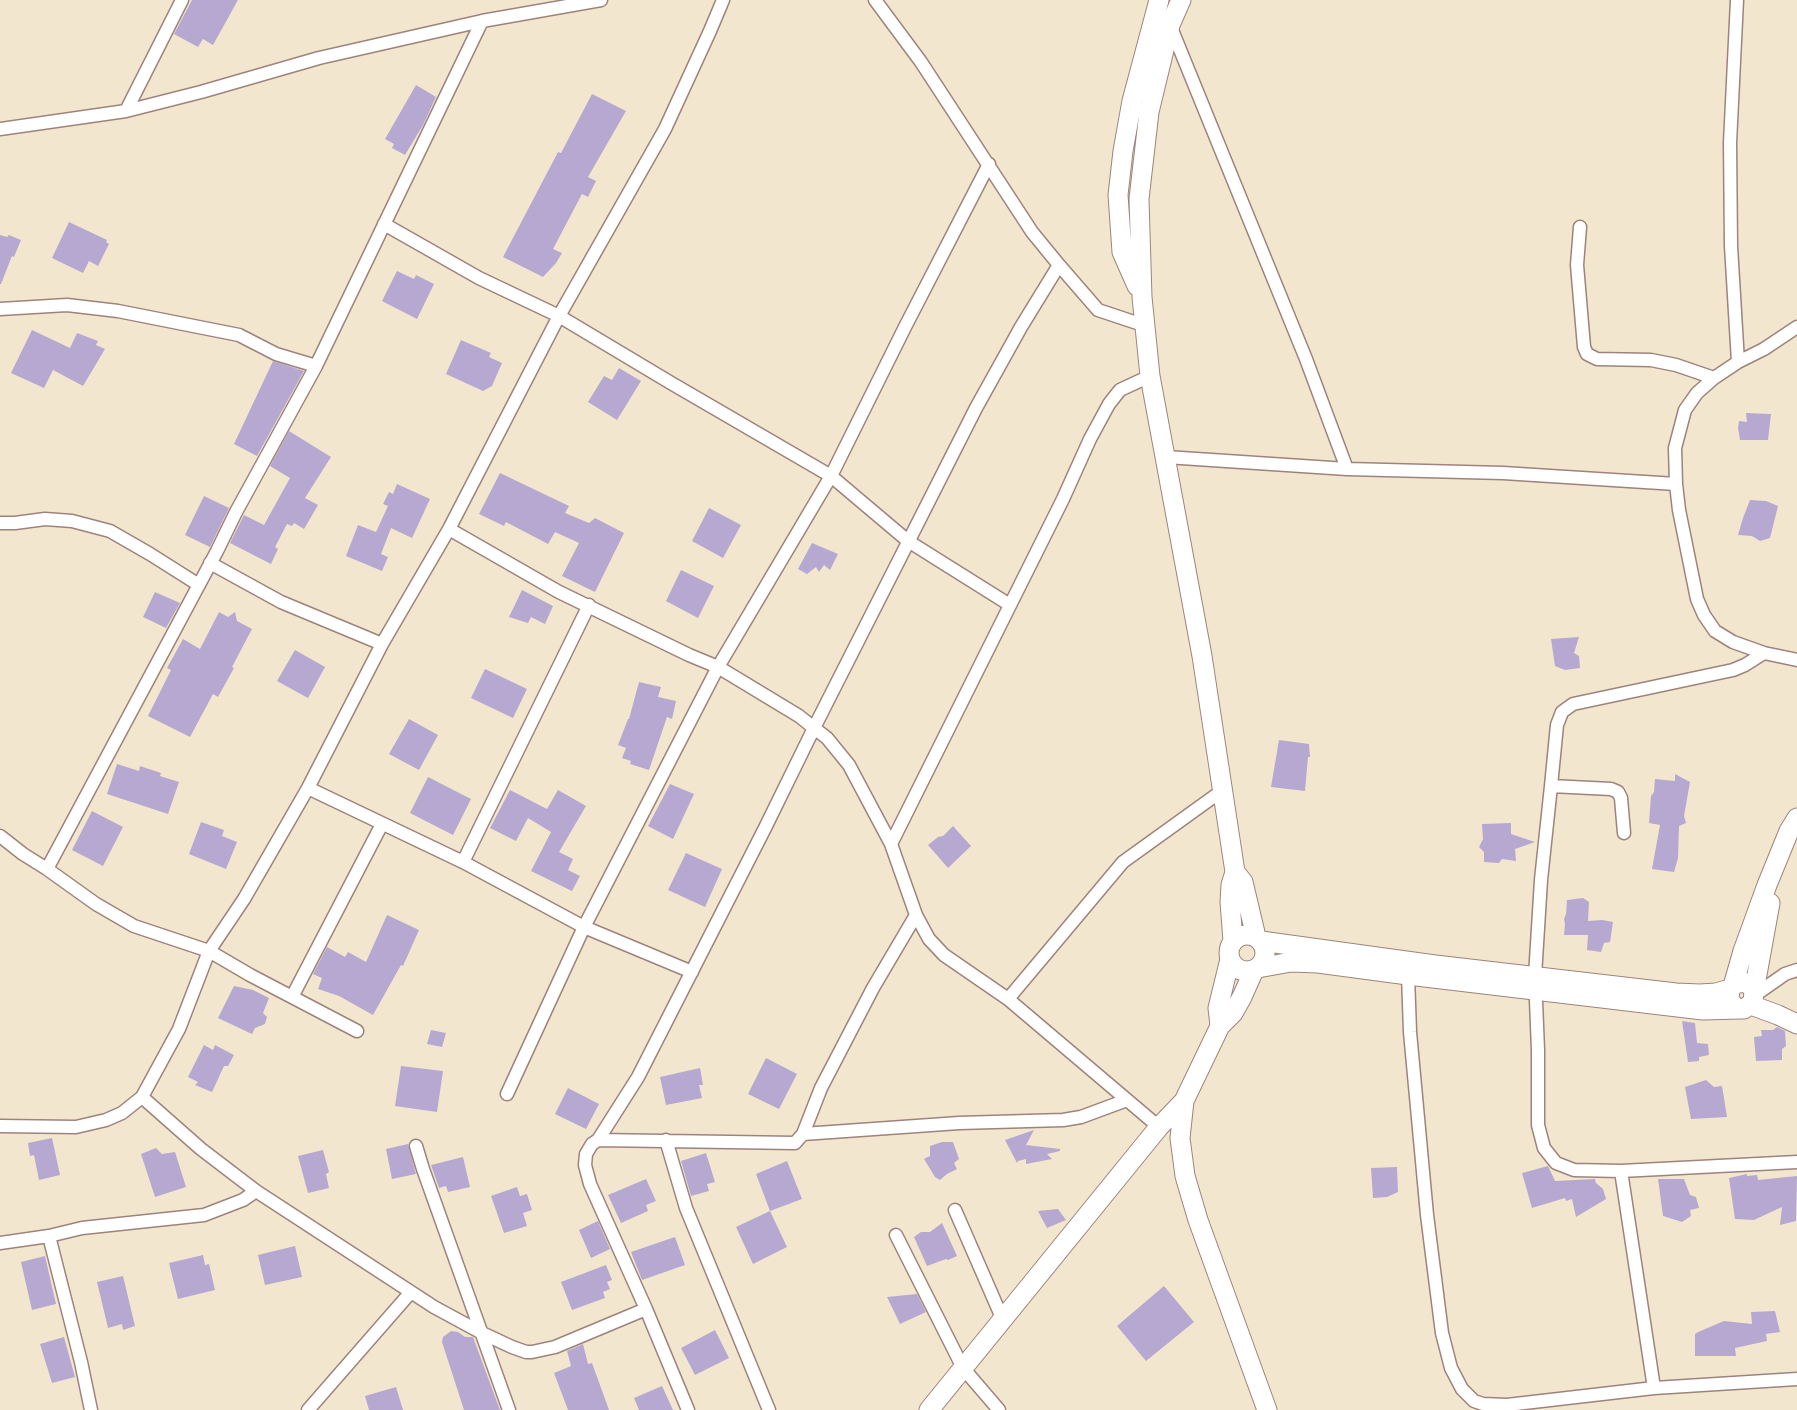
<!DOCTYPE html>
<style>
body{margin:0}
canvas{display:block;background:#f2e7ce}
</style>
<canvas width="1797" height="1410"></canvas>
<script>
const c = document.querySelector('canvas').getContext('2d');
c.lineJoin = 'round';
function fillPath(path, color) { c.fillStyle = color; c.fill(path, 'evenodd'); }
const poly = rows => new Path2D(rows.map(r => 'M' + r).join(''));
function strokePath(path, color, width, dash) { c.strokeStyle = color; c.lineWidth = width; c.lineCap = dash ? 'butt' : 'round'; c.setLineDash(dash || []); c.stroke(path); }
const building = poly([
 [192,0,238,0,213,45,203,39,198,47,174,34],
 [416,85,436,97,423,125,405,155,392,148,394,144,385,139],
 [592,94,626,111,588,177,596,181,588,197,582,194,553,249,562,253,556,263,543,277,503,257,558,152,561,153],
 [69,222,107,240,106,242,109,244,98,266,89,261,83,273,52,258],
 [0,235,7,237,9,235,21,240,14,257,12,256,1,284,0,284],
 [397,271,414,279,416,275,434,284,417,319,382,301],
 [32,330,70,348,77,333,98,341,96,345,105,349,83,386,53,370,44,388,11,373],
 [461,340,491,353,489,357,502,363,492,386,483,391,446,374],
 [273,361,304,371,257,456,234,444],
 [619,368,641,381,617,420,588,402,604,376,612,380],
 [1746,413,1771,414,1768,440,1740,440,1738,428,1739,421,1747,422],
 [289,431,331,457,305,498,318,505,304,529,294,523,292,526,287,524,275,547,278,549,271,564,230,543,244,515,264,525,290,478,270,466],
 [500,473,569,506,565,513,589,523,595,518,624,533,595,592,562,576,579,543,555,532,548,544,506,522,504,526,479,514],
 [397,484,430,499,412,538,391,528,381,554,388,557,382,571,346,556,358,525,376,532,388,506,383,504,389,492,393,494],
 [204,496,229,508,210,547,185,535],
 [1750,500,1766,501,1778,506,1770,538,1760,541,1752,536,1738,535,1743,518],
 [709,508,741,525,723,558,692,541],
 [812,543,838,554,830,570,824,565,819,572,816,567,807,574,798,569],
 [681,570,714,586,698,618,666,601],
 [522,590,553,606,545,624,531,617,528,623,509,617],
 [155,592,180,603,166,628,143,617],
 [219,612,228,617,235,612,237,621,252,629,232,667,234,668,218,697,213,694,190,737,148,716,171,670,167,668,183,639,200,649],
 [1579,637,1574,653,1579,656,1580,668,1565,670,1555,666,1551,639],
 [295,650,325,667,308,698,277,681],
 [485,669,527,689,513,718,471,698],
 [639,682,661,687,658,697,676,701,672,719,667,717,649,770,630,764,631,761,622,758,626,748,618,745,628,719,629,719],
 [409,719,438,735,419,770,389,754],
 [1279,740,1309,744,1310,757,1308,757,1305,791,1271,787],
 [117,764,139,771,140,766,161,773,160,776,179,782,168,814,107,794],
 [1675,774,1690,782,1684,816,1686,823,1679,826,1678,858,1674,872,1652,869,1660,825,1649,823,1651,796,1654,792,1655,779,1675,781],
 [428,777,471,799,453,835,410,813],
 [670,784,694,794,673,839,648,826],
 [510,790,547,809,558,790,586,806,559,852,573,859,568,870,580,876,572,891,531,871,551,832,528,818,516,841,490,828],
 [92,811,123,827,103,866,72,850],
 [201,822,224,830,222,836,237,842,226,869,189,854],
 [1511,823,1511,834,1535,842,1515,849,1516,861,1502,859,1499,863,1484,862,1484,852,1479,847,1483,839,1482,824],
 [953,826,971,846,948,868,928,845,938,837,943,836],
 [686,853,722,869,705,907,668,890],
 [1583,898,1589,902,1588,921,1602,920,1613,922,1610,942,1604,943,1601,952,1587,950,1588,935,1564,935,1565,924,1564,919,1566,914,1567,900],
 [387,915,419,930,403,966,401,965,373,1015,339,996,318,989,322,978,313,974,327,947,345,957,348,952,366,962],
 [234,986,253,990,269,998,263,1013,267,1017,265,1024,255,1028,252,1034,218,1018],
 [1682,1021,1695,1023,1697,1043,1708,1044,1709,1055,1699,1057,1699,1061,1688,1062],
 [1777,1027,1785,1031,1786,1046,1782,1049,1782,1060,1756,1061,1754,1037,1762,1036,1761,1030,1773,1030],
 [431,1030,446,1033,442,1047,427,1044],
 [204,1045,213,1050,215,1045,234,1055,228,1066,224,1066,212,1092,195,1085,198,1082,188,1077],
 [766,1058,797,1074,779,1109,748,1094],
 [401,1066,443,1071,437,1112,395,1106],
 [700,1068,703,1085,699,1085,702,1098,666,1105,660,1077],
 [1706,1080,1714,1087,1722,1086,1727,1117,1691,1119,1685,1087],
 [568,1088,599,1104,586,1129,555,1114],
 [1034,1130,1026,1145,1060,1149,1060,1151,1047,1154,1052,1159,1026,1164,1026,1159,1018,1161,1017,1163,1005,1140],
 [52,1138,60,1175,39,1180,34,1155,30,1156,28,1143],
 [942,1142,953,1142,959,1159,954,1163,957,1169,947,1174,940,1180,935,1177,924,1159,930,1156,930,1146],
 [408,1144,416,1174,392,1179,386,1149],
 [156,1148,162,1154,175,1152,186,1187,155,1197,141,1154],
 [323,1150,329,1172,326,1174,329,1188,308,1193,298,1156],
 [706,1153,715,1182,707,1184,709,1191,691,1196,681,1161],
 [463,1157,470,1187,448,1192,446,1186,439,1188,431,1165],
 [787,1161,802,1199,770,1211,756,1174],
 [1548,1166,1555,1181,1595,1179,1596,1183,1603,1189,1606,1199,1576,1217,1572,1199,1566,1201,1565,1198,1532,1208,1522,1173],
 [1397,1167,1398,1192,1387,1197,1373,1198,1371,1168],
 [1747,1174,1747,1176,1757,1175,1758,1180,1797,1176,1796,1221,1780,1225,1782,1207,1754,1220,1735,1219,1729,1178],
 [646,1179,656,1201,646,1205,648,1211,621,1223,608,1195],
 [1658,1179,1684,1179,1690,1195,1696,1197,1699,1208,1690,1210,1691,1216,1682,1222,1663,1216],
 [517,1187,520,1196,527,1194,532,1210,523,1213,527,1226,504,1233,491,1196],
 [1058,1209,1066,1220,1047,1228,1038,1211],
 [770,1211,787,1247,753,1264,736,1227],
 [598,1221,610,1249,591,1258,579,1230],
 [942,1223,957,1256,948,1260,946,1259,927,1266,914,1237,921,1232,930,1232],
 [675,1237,685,1265,642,1280,631,1252],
 [295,1246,302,1277,265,1285,258,1255],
 [203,1255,205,1265,209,1264,215,1290,178,1299,169,1263],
 [45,1256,56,1304,32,1310,21,1262],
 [606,1265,612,1280,607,1282,610,1289,603,1292,605,1298,572,1310,561,1282],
 [123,1276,135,1326,123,1330,122,1324,108,1328,97,1282],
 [1164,1286,1194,1322,1146,1361,1117,1326],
 [917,1294,926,1312,900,1324,887,1297],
 [1775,1311,1780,1332,1766,1334,1767,1341,1735,1348,1736,1356,1695,1356,1695,1334,1698,1332,1724,1321,1752,1324,1751,1312],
 [715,1330,729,1358,695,1375,681,1348],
 [451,1331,458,1332,465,1337,473,1337,500,1410,464,1410,442,1342,443,1337],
 [64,1337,75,1377,52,1383,40,1344],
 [583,1344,588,1364,592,1363,609,1410,568,1410,554,1373,571,1366,567,1351],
 [662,1386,673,1410,639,1410,634,1398],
 [396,1387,403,1410,369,1410,365,1396]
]);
const street = poly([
 [875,0,921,62,1032,232,1059,265,1098,310,1146,326],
 [1737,0,1730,143,1731,246,1738,362],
 [1170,25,1306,359,1347,469],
 [126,111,182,0],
 [0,129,126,111,201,92,319,58,482,21,601,0],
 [384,224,479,278,559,316,671,383,831,476,908,541,1010,605],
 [1580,227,1577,265,1584,347,1587,354,1597,359,1651,360,1676,365,1714,378],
 [0,309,67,305,118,311,239,335,276,354,316,366],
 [1797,327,1764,349,1738,362,1714,378,1697,393,1685,410,1675,448,1676,484,1679,510,1697,599,1704,615,1715,631,1733,642,1764,653,1797,660],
 [1166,457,1347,469,1503,473,1676,484],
 [0,523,15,523,45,519,72,521,110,531,150,554,199,585],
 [449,529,559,592,689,655,718,667,799,716,814,728,827,738,849,765,891,844,916,915,929,939,944,955,1008,999,1159,1127],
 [210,563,281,602,382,644],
 [1764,653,1745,665,1733,670,1573,704,1562,712,1557,725,1551,786,1541,880,1535,976,1538,1050,1538,1125,1544,1148,1556,1163,1574,1170,1621,1171,1797,1162],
 [1551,786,1611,789,1618,792,1621,798,1624,833],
 [308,788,463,862,584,927,692,972],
 [0,836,23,854,47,869,96,904,134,926,209,951,250,975,357,1031],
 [891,844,1063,499,1090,439,1109,404,1120,390,1150,376],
 [463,862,589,605],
 [47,869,217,551,236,512,316,366,482,21],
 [1408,975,1410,1032,1427,1215,1442,1333,1451,1368,1462,1389,1474,1401,1483,1404,1507,1405,1654,1388,1797,1379],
 [1755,995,1785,974,1797,970],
 [292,997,382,824],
 [1008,999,1123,862,1223,790],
 [507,1094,584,927,718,667,831,476,905,327,989,164],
 [142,1097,201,1149,256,1191,434,1307,482,1333,512,1347,526,1352,532,1352,555,1347,646,1309],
 [0,1126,76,1127,106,1120,122,1113,142,1097,179,1029,209,951,244,899,308,788,382,644,449,529,559,316,665,129,710,31,723,0],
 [803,1134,959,1123,1063,1120,1081,1117,1127,1100],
 [598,1140,795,1143,803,1134,821,1088,873,988,916,915],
 [666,1140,686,1208,769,1410],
 [416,1146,423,1169,509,1410],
 [1621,1171,1654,1388],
 [955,1210,1003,1320],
 [896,1235,963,1368,999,1410],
 [49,1236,81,1362,91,1410],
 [0,1243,49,1236,82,1228,204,1215,243,1200,256,1191],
 [308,1410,411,1292],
 [688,1410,646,1309,590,1184,585,1165,586,1154,592,1144,598,1140,638,1077,765,828,814,728,976,408,1021,327,1059,265]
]);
const secondary = poly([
 [1181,0,1170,25,1149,112,1139,199,1142,297,1150,376,1202,656,1235,872,1231,885,1230,902,1233,941],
 [1137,286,1122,252,1118,195,1123,151,1132,101,1159,0],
 [1235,872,1243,882,1256,937],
 '1229 953a18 18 0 1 1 36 0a18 18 0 1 1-36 0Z',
 [1261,941,1435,965,1676,993,1700,994,1716,993,1730,989,1735,984,1743,982,1750,985,1754,991,1753,1002,1744,1009,1736,1008,1729,1000,1730,989],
 [1258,968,1291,962,1318,963,1408,975,1703,1010,1740,1009],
 [1733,986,1743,951,1767,885,1789,831,1797,818],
 [1754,991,1770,903],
 [1751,1005,1778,1015,1797,1024],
 [1220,1026,1218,1008,1230,959],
 [1184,1101,1180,1138,1185,1176,1198,1220,1267,1410],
 [929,1410,1159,1127,1184,1101,1220,1026,1233,1013,1242,997,1254,970]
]);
fillPath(building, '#b7a8d1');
strokePath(street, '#9e837c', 15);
strokePath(secondary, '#9e837c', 21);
strokePath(street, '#fff', 12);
strokePath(secondary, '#fff', 19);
</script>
